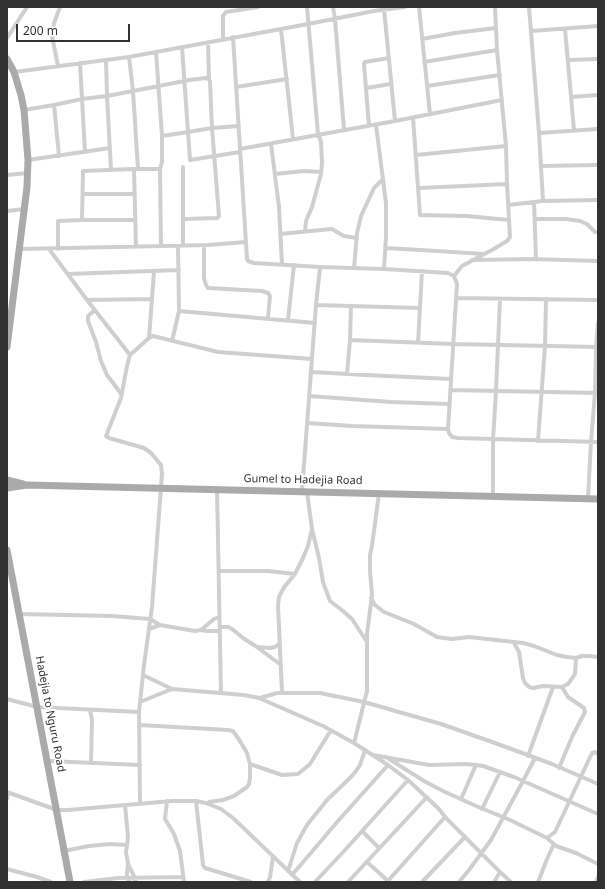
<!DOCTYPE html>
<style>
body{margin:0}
#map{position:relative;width:605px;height:889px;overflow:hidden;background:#fff;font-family:"Noto Sans",sans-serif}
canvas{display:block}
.frame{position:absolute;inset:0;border:8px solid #323232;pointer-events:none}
.scale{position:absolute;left:16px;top:24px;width:114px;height:18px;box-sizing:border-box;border:2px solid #323232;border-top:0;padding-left:5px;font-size:12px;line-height:14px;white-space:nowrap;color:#323232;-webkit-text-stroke:3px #fff;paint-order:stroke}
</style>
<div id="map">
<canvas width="605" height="889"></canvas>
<div class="frame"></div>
<div class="scale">200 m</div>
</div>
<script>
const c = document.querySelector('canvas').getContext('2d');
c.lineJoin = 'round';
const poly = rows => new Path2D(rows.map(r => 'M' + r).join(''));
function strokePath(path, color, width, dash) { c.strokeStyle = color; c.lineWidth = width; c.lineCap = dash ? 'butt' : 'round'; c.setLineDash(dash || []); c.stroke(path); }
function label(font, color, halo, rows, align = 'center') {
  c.font = font + ' "Noto Sans",sans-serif'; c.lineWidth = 4; c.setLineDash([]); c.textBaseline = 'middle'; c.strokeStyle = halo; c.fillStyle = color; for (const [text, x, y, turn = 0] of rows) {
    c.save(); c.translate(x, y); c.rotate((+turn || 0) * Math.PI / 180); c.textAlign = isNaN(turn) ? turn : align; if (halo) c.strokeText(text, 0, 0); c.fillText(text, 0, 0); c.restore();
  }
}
const street = poly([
 [333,7,335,19,344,130],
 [419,7,430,114],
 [529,7,539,133,543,201],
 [384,9,395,121],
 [281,29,293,139],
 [565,29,574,130],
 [531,31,598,26],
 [233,37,247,259,248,261,254,263,320,267,384,269,448,273,454,276,457,284,448,429,449,433,452,437,458,438,598,442],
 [7,38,27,7],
 [223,39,223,16,226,12,258,7],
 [422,39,455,33,496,28],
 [182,47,190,160,240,152],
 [156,52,162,136,162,162,160,169,161,246],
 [129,57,133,91,138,169],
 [106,60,107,96,111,170],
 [568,60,598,59],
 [424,62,497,50],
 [80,63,85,152],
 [58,66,52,36,54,23,60,7],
 [14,72,129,57,281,29,308,24,374,11,405,7],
 [427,86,500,75],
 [236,87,287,79],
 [366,88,391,84],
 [571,97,598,95],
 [54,105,59,156],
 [24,110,54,105,82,99,107,96,159,86,189,80,206,78,209,79],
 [413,118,420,215,466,216,509,220],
 [376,125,386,203,386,236,384,269],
 [369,126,364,64,365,62,389,58],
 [539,133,598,129],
 [162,136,188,132,212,128,238,126],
 [271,144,279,207,282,264],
 [240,149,395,121,502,100],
 [416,155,506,146],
 [28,160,110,148],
 [541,166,598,165],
 [134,169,136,247],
 [275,174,304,171,321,172],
 [7,175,28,173],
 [419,188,507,184],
 [83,194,134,194],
 [534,202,536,259],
 [508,205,543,201,598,200],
 [7,211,24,209],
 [184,219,217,218,219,216,212,128,210,82,209,79,208,42],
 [535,219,566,219,580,221,587,224,595,232,598,232],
 [82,220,83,171,134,169,160,169],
 [305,231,306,221,312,207,321,174,322,163,321,142,318,134,307,7],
 [280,234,332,229,344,236,357,238],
 [204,245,204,278,206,285,208,288,262,291,268,293,270,296,268,318],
 [183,246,183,167],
 [386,248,437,251,484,254],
 [20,249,208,245,246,242],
 [49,249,87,300,130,355],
 [58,249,58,221,82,220,135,220],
 [472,260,532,259,598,261],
 [354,268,357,233,361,216,374,188,383,179],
 [68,274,179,270],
 [454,276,462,266,492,250,507,241,510,237,507,184,506,146,497,50,495,7],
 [456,298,598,300],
 [87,300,152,299],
 [316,305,420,308],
 [95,310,88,316,88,321,96,342,101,361,107,375,122,395],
 [179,311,315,323],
 [288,320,294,265],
 [149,338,154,271],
 [350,340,453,344,598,347],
 [172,341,179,311,178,246],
 [418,343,422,271],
 [311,372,366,375,451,379],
 [347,374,350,340,351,306],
 [450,390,598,393],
 [309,396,391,402,449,404],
 [307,423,352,426,448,429],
 [538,441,545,346,546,299],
 [217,489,221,693],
 [302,491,316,305,320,267],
 [307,492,312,529,319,558,323,582,330,601,343,611,352,619,367,642],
 [493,496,493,440,496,391,500,299],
 [588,498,591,442,595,393,596,347,598,323],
 [219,571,268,571,295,574],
 [371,598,375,605,384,612,414,624,437,637,452,639,469,637,523,643,534,646,557,655,567,657,576,658,582,656,589,656,598,657],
 [20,614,112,616,150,619,160,625,195,631,201,630,207,631,220,631],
 [220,627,228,627,232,629,243,638,257,647,281,665],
 [149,629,160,625],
 [201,630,214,619,219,617],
 [514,643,519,652,523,678,525,683,529,687,533,688,543,686,562,687,568,684,575,674,576,658],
 [258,647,270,648,275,647,280,643],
 [143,675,172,689,244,695,259,698,323,726,354,743,388,765,408,780,439,809,445,817,500,872,511,882],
 [282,693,278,605,279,597,282,591,285,586,295,574,303,558,308,546,312,529],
 [260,698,277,693,320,693,364,702,441,724,495,743,552,764,598,784],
 [7,699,37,707,139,712],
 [140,702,172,689],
 [90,710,92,720,91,763],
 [139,725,228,730,233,731,240,741,247,753,250,764,250,778,249,784,247,787,234,796,223,800,209,802],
 [354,743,367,691,367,634,372,595,370,571,370,555,372,546,379,493],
 [373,755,429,765,465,764,476,765,483,766,514,777,598,814],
 [528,756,553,687],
 [386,757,424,781,443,791,476,806,510,820,547,838,556,846,576,853,598,864],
 [48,761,140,765],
 [250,764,282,775,298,774,310,764,331,730],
 [559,768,572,737,585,712,584,708,568,697,562,687],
 [7,792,57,810,68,810,172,801,196,801,206,803,221,809,233,818,300,882],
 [7,799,8,792],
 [461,799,476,765],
 [167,801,165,819,174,834,180,851,184,882],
 [196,801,203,865,205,868,251,882],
 [140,804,139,712,144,665,152,607,162,474,161,465,151,453,144,448,109,438,106,436,121,398,127,366,130,355,149,338,153,336,218,352,312,359],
 [125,805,128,837,126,852,128,864,127,873,127,878,130,882],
 [482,809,500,772],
 [362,831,379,848],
 [547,838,555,832,592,753,595,752,598,754],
 [64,851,89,846,110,844,127,845],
 [367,862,388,881],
 [128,864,134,876,136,882],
 [7,869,37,877,51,882],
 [288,871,297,843,307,825,327,800,351,777,356,771,360,765,365,750],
 [292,875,338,821,388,765],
 [84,882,118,878,183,877],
 [268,882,270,877,273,857],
 [315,882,345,850,408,780],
 [348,882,427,797],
 [387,882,445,817],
 [422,882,465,837],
 [459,882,469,870,491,840,523,781,535,758],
 [494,882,500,872],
 [538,882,547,859,554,844],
 [596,882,598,877]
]);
const primary = poly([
 [7,59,14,72,21,95,24,110,28,160,27,187,7,347],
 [7,480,23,484],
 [7,488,27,485,598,499],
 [7,550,70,882]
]);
const streetNames = [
 ["Gumel to Hadejia Road",303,480,1],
 ["Hadejia to Nguru Road",50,714,79]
];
strokePath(street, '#cfcfcf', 4);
strokePath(primary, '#aaa', 7);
label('11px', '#323232', '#fff', streetNames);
</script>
